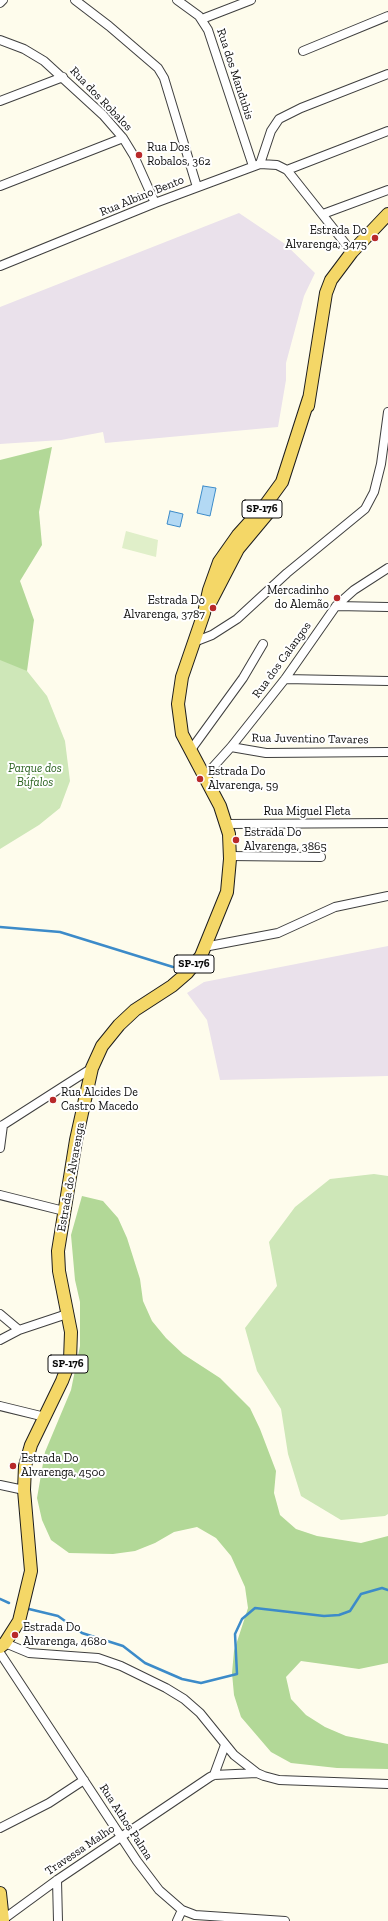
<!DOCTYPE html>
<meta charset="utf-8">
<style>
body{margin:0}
canvas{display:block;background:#fefcec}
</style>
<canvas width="388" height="1921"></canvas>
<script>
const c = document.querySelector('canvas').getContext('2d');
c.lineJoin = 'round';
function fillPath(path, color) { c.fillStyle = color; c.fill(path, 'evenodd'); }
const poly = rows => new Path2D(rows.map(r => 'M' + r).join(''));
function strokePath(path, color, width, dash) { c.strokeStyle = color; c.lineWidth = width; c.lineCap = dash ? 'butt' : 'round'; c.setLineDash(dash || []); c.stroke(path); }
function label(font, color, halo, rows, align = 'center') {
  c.font = font + ' "Zilla Slab",serif'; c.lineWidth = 4; c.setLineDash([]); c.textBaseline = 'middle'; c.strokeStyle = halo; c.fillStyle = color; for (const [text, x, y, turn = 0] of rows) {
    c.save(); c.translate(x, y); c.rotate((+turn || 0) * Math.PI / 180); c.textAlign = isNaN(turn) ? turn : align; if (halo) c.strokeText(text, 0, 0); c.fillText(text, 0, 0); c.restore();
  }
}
const industrial = poly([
 [239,213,285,244,315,273,304,296,286,363,286,380,278,427,105,443,103,432,61,440,0,444,0,307],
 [388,946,388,1076,220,1080,207,1020,187,993,204,982]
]);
const green = poly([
 [0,654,27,671,47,696,65,741,70,781,60,808,39,825,0,849],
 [374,1174,388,1176,388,1514,385,1516,341,1520,301,1496,288,1454,281,1409,257,1371,245,1328,277,1286,269,1242,295,1207,330,1179]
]);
const forest = poly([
 [52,447,39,512,42,545,20,581,34,620,27,671,0,660,0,460],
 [82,1196,103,1201,118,1218,127,1238,140,1279,143,1301,152,1321,166,1338,183,1354,220,1378,250,1408,260,1429,276,1471,274,1493,280,1515,296,1529,317,1536,361,1543,388,1536,388,1663,359,1669,301,1661,286,1677,291,1699,306,1715,325,1727,346,1736,388,1744,388,1769,337,1768,291,1763,271,1752,241,1717,234,1695,232,1673,234,1651,248,1608,245,1587,231,1556,216,1538,197,1527,174,1532,155,1543,135,1551,113,1554,69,1553,51,1540,42,1520,37,1498,45,1452,71,1390,80,1346,80,1302,75,1280,71,1235]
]);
const pitch = poly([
 [126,531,158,540,156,557,122,548]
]);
const water = poly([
 [203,486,216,488,210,516,197,513,203,486],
 [170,511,183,514,180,527,167,524,170,511]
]);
const stream = poly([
 [0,927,60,932,173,967],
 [0,1599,9,1603],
 [29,1609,58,1616,82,1633,123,1646,145,1663,182,1679,201,1683,237,1674,235,1634,242,1619,255,1608,324,1616,339,1615,350,1611,361,1594,382,1588,388,1590]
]);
const street = poly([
 [75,0,109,26,158,68,164,78,197,187],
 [177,0,199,16,208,30,253,166],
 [0,3,3,0],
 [202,19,251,0],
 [0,40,24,49,44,61,103,115,123,138,134,156,155,203],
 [303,51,388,16],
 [0,101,63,77],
 [260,164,271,131,279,119,301,108,388,74],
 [287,170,388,131],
 [0,186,123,138],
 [323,214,388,190],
 [0,266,155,203,260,164,277,165,287,170,352,252],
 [336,606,388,607],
 [194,642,212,635,237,619,287,573,365,509,374,492,381,464,388,412],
 [285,679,388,681],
 [231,747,266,753,388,752],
 [190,751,243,678,263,644],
 [204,777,231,747,285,679,336,606,354,590,388,568],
 [226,824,388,823],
 [230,856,321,857],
 [204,947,278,933,335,907,388,896],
 [0,1127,92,1068],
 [0,1148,3,1125],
 [0,1195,64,1211],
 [0,1314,19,1330,0,1340],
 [19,1330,67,1314],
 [0,1406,45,1417],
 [0,1485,24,1490],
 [5,1643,29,1653,98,1658,121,1666,166,1688,184,1699,200,1713,234,1755,257,1773,264,1776,279,1780,388,1784],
 [0,1653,137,1861,159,1890,182,1910,195,1915,285,1921],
 [214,1775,225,1745],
 [0,1828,49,1803,84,1780],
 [57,1880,58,1921],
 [1,1921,57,1880,210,1777,214,1775,257,1773],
 [177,1921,182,1910]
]);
const primary = poly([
 [308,406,326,293,331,280,352,252,388,214],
 [210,603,238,549,268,513],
 [0,1647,5,1643,19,1621,31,1571,24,1490,25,1466,31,1445,62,1381,70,1360,71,1332,59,1271,58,1251,76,1140,92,1068,102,1046,119,1025,135,1010,172,986,187,973,201,956,227,892,230,859,229,834,220,806,182,734,178,704,182,677,204,613,209,590,219,562,238,535,266,504,282,482,309,398],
 [0,1893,3,1921]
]);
const markers = [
 [139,155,4,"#b8292a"],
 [375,238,4,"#b8292a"],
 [337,598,4,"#b8292a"],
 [213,608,4,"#b8292a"],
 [200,779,4,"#b8292a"],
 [236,840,4,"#b8292a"],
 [53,1100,4,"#b8292a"],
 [13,1466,4,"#b8292a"],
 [15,1635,4,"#b8292a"]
];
const shields = [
 [262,509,40],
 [194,964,40],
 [68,1364,40]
];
const shieldNames = [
 ["SP-176",262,509],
 ["SP-176",194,964],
 ["SP-176",68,1364]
];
const streetNames = [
 ["Rua dos Mandubis",235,74,72],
 ["Rua dos Robalos",101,99,46],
 ["Rua Albino Bento",142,196,-22],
 ["Rua dos Calangos",282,660,-54],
 ["Rua Juventino Tavares",310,739,1],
 ["Rua Miguel Fleta",307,812],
 ["Estrada do Alvarenga",71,1177,-80],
 ["Rua Athos Palma",126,1822,57],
 ["Travessa Malho",80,1850,-34]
];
const poiNames = [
 ["Rua Dos",147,148],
 ["Robalos, 362",147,162],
 ["Estrada Do",367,231,"right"],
 ["Alvarenga, 3475",367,245,"right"],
 ["Mercadinho",329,591,"right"],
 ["do Alemão",329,605,"right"],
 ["Estrada Do",205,601,"right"],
 ["Alvarenga, 3787",205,615,"right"],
 ["Estrada Do",208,772],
 ["Alvarenga, 59",208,786],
 ["Estrada Do",244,833],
 ["Alvarenga, 3865",244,847],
 ["Rua Alcides De",61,1093],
 ["Castro Macedo",61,1107],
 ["Estrada Do",21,1459],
 ["Alvarenga, 4500",21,1473],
 ["Estrada Do",23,1628],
 ["Alvarenga, 4680",23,1642]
];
const parkNames = [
 ["Parque dos",35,769],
 ["Búfalos",35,783]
];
fillPath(industrial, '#eae1eb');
fillPath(green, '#cee7b8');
fillPath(forest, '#b2d897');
fillPath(pitch, '#e0efc9');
fillPath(water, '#b3d9f4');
strokePath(water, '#3c8bc9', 1);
strokePath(stream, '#3c8bc9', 2.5);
strokePath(street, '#3f3f3f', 10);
strokePath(primary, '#1d1d1d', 14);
strokePath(street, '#fff', 8);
strokePath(primary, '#f4d767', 12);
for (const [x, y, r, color] of markers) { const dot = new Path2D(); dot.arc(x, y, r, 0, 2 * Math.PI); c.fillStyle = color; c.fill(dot); strokePath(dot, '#fff', 1.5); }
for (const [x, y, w] of shields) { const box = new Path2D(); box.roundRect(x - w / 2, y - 9, w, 18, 3); c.fillStyle = '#fff'; c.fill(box); strokePath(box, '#0c0c0c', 1); }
label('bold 11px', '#0c0c0c', null, shieldNames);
label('12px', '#0c0c0c', '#fff', streetNames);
label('12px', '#0c0c0c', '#fff', poiNames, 'left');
label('italic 12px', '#2a621f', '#fff', parkNames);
</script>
